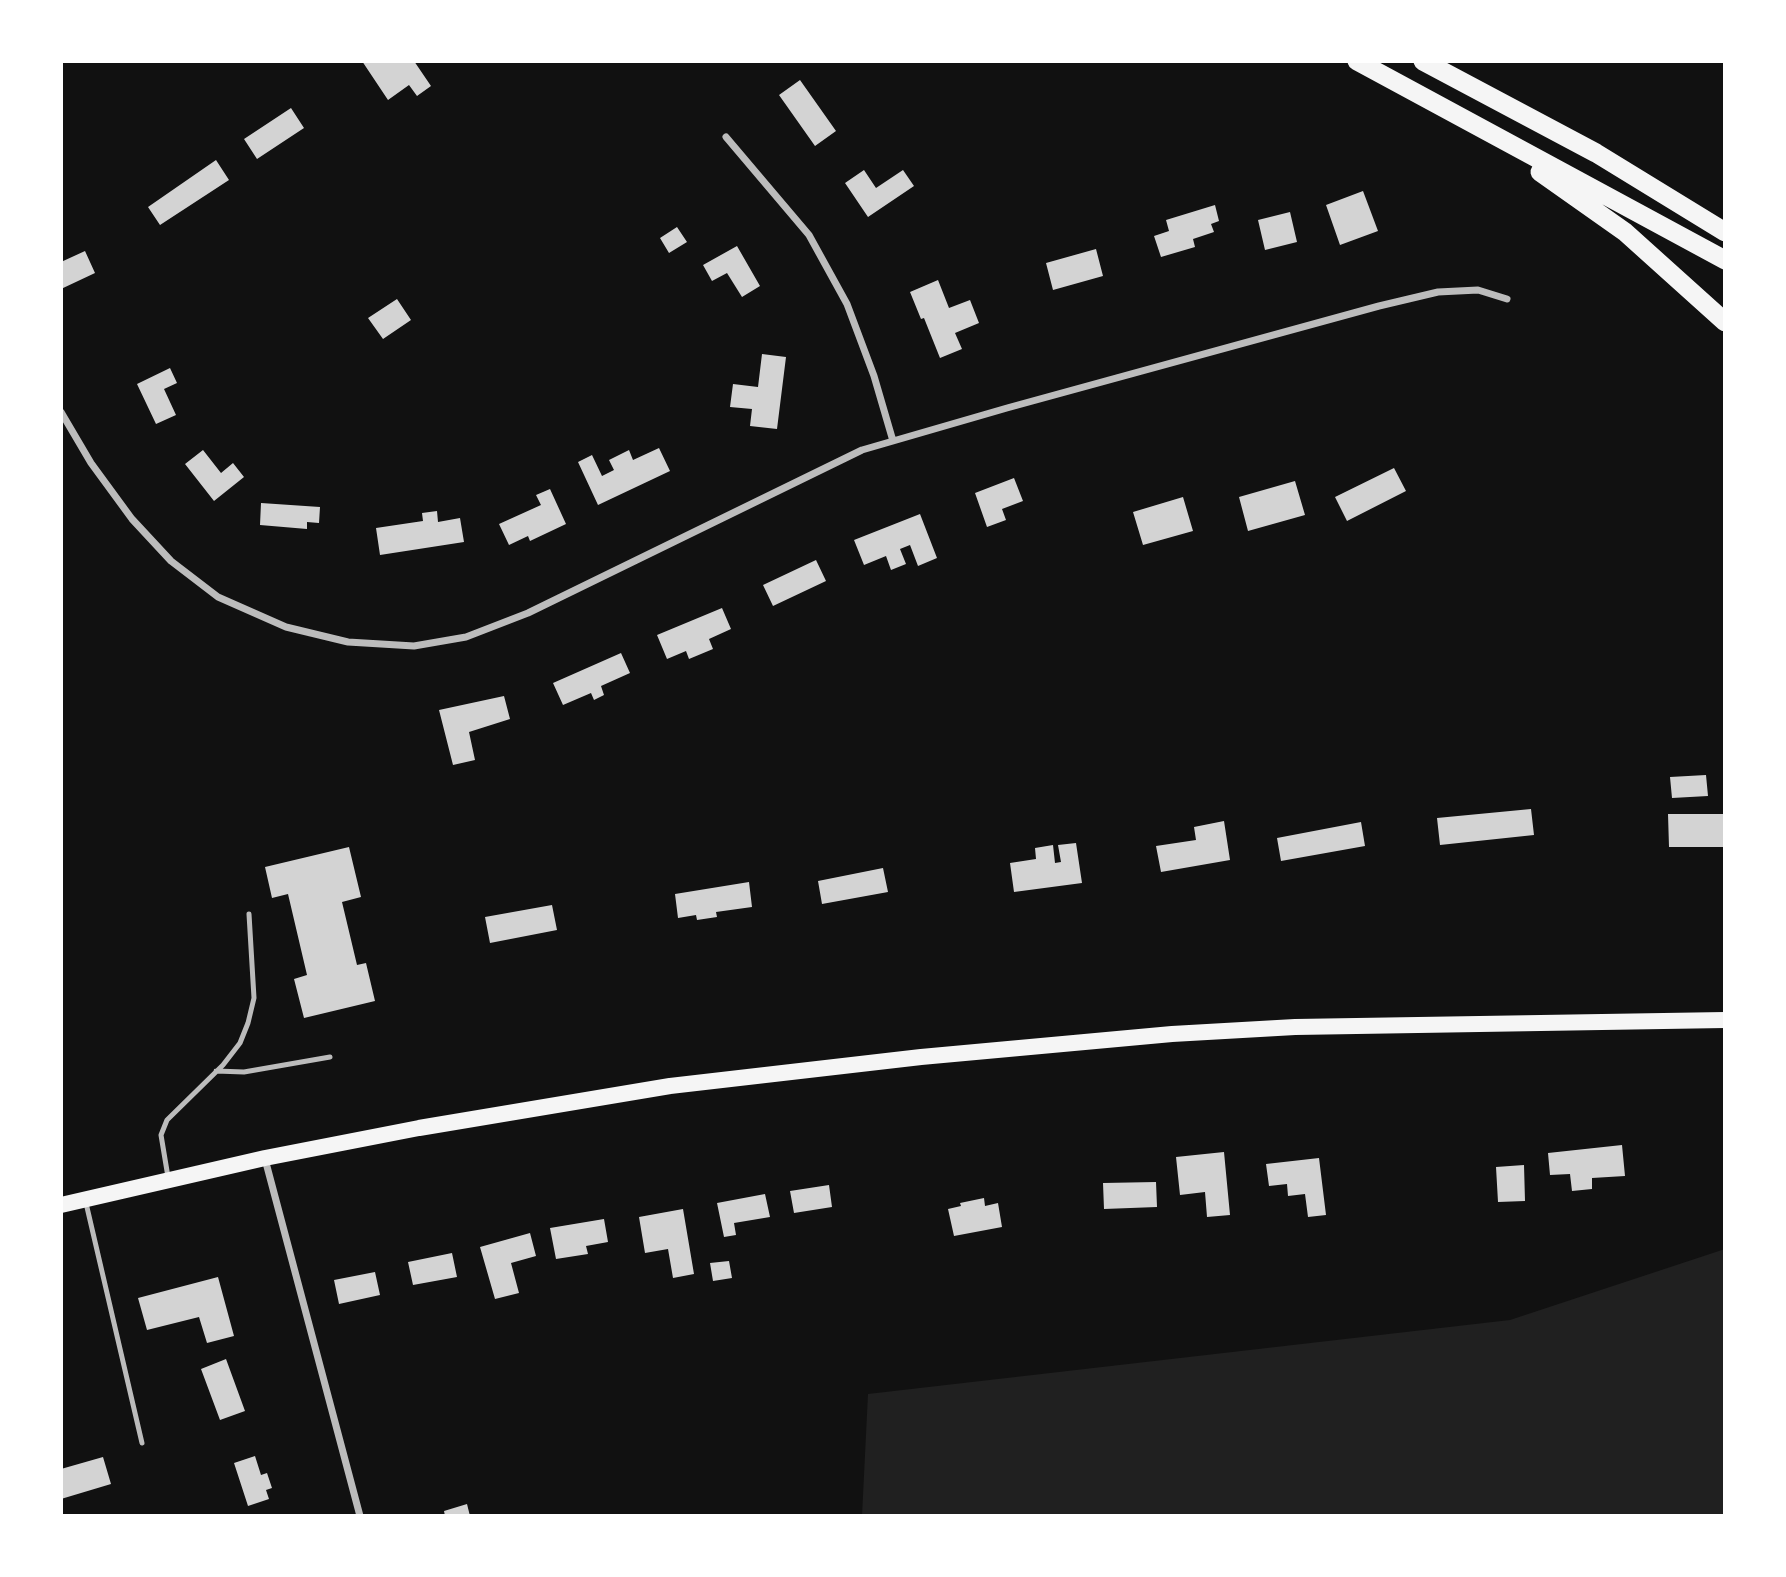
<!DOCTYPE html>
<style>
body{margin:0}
#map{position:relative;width:1786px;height:1577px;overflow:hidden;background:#111;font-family:"Public Sans",sans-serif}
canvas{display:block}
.frame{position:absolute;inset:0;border:63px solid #fff;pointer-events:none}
</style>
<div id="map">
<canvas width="1786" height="1577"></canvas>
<div class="frame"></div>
</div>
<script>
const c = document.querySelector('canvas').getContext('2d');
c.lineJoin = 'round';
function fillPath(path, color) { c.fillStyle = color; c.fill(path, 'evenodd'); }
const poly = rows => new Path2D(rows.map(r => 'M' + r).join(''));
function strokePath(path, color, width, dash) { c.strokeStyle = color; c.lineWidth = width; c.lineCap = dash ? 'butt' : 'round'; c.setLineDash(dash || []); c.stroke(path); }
const green = poly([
 [1725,1249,1725,1516,862,1516,868,1394,1510,1320]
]);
const building = poly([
 [362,61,414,61,431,86,417,96,409,85,388,100],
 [800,80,836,131,815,146,779,95],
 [291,108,304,128,257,159,244,139],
 [216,160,229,180,160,225,148,207],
 [864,170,876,188,903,170,914,186,868,217,845,183],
 [1363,191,1378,231,1340,245,1326,205],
 [1215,205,1219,221,1211,224,1214,232,1193,239,1195,247,1161,257,1154,236,1169,231,1166,220],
 [1290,212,1297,242,1265,250,1258,220],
 [677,227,687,242,669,253,660,238],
 [737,246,760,286,742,297,727,273,712,281,703,265],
 [1096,249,1103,276,1053,290,1046,263],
 [85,251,95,273,61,289,61,262],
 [938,280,949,308,970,300,979,323,955,333,962,349,940,358,924,318,921,319,910,292],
 [397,299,411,320,383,339,368,318],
 [762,354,786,357,777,429,750,426,752,409,730,407,733,384,758,387],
 [170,368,177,383,164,389,176,415,156,424,137,384],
 [659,448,670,471,598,505,578,462,592,455,602,476,614,470,609,460,629,450,633,460],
 [203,450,221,473,233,463,244,477,214,501,185,464],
 [1394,468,1406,491,1347,521,1335,497],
 [1014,478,1023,501,1002,509,1006,520,987,527,975,493],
 [1295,481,1305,515,1248,531,1239,497],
 [550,489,566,524,530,541,528,536,509,545,499,524,541,505,536,495],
 [1183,497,1193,531,1143,545,1133,512],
 [261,503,320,507,319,523,307,522,307,529,260,525],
 [437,511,438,522,460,518,464,542,380,555,376,528,423,521,422,513],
 [920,514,937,558,918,566,910,545,900,549,906,564,891,570,886,556,864,565,854,540],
 [816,560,826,581,773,606,763,585],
 [722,608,731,629,709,639,713,649,689,659,686,651,667,659,657,635],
 [621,653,630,673,601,686,604,695,594,700,591,693,563,705,553,683],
 [504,696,510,719,469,732,475,760,453,765,439,710],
 [1706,775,1708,796,1672,798,1670,777],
 [1531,809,1534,835,1440,845,1437,818],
 [1668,814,1725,814,1725,847,1669,847],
 [1224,821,1230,860,1161,872,1156,846,1196,840,1194,827],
 [1361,822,1365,846,1281,861,1277,838],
 [1076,843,1082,883,1014,892,1010,863,1036,859,1035,848,1053,845,1055,863,1061,862,1058,845],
 [349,847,361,897,342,902,357,965,366,963,375,1001,304,1018,294,979,307,975,288,894,272,898,265,867],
 [883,868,888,892,822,904,818,881],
 [749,882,752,907,716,912,717,917,697,920,696,915,678,918,675,894],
 [552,905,557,930,490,943,485,917],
 [1622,1145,1625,1176,1592,1178,1592,1189,1572,1191,1570,1174,1550,1175,1548,1153],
 [1224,1152,1230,1215,1207,1217,1205,1192,1180,1195,1176,1157],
 [1319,1158,1326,1215,1308,1217,1305,1194,1288,1196,1287,1184,1269,1186,1266,1164],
 [1524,1165,1525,1201,1498,1202,1496,1167],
 [1156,1182,1157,1207,1104,1209,1103,1183],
 [829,1185,832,1207,794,1213,790,1191],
 [765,1194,770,1217,734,1223,736,1235,724,1237,717,1203],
 [984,1198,985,1206,998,1203,1002,1227,954,1236,948,1209,961,1206,960,1203],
 [683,1209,694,1274,673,1278,668,1249,645,1253,639,1217],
 [604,1219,608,1242,586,1246,588,1254,556,1259,550,1228],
 [530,1233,536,1256,511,1263,519,1293,495,1299,480,1247],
 [452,1253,457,1277,413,1285,408,1262],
 [729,1261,732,1278,713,1281,710,1263],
 [375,1272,380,1295,339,1304,334,1280],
 [218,1277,234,1336,207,1343,199,1317,147,1330,138,1298],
 [226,1359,245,1411,220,1420,201,1369],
 [255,1456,261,1475,267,1473,272,1488,266,1490,269,1499,248,1506,234,1463],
 [103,1457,111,1484,61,1499,61,1469],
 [467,1504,470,1516,445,1516,444,1511]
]);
const service = poly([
 [216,1071,244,1072,330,1057],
 [168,1177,161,1135,167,1120,223,1065,240,1043,248,1023,254,998,249,914],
 [86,1203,142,1443]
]);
const minor = poly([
 [726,137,809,235,847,304,874,376,893,441],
 [61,412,91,463,132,519,171,561,218,597,286,627,348,642,414,646,466,637,528,613,862,450,1007,408,1379,306,1438,292,1478,290,1507,299],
 [265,1159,360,1516]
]);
const primary = poly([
 [61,1205,265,1158,419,1128,670,1086,921,1057,1172,1034,1295,1027,1725,1020]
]);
const motorway = poly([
 [1357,61,1725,260],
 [1423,61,1596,153,1725,232],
 [1540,172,1625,232,1725,322]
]);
fillPath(green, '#202020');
fillPath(building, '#d3d3d3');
strokePath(service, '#bcbcbc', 5);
strokePath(minor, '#bcbcbc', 7);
strokePath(primary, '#f5f5f5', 16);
strokePath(motorway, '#f5f5f5', 19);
</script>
